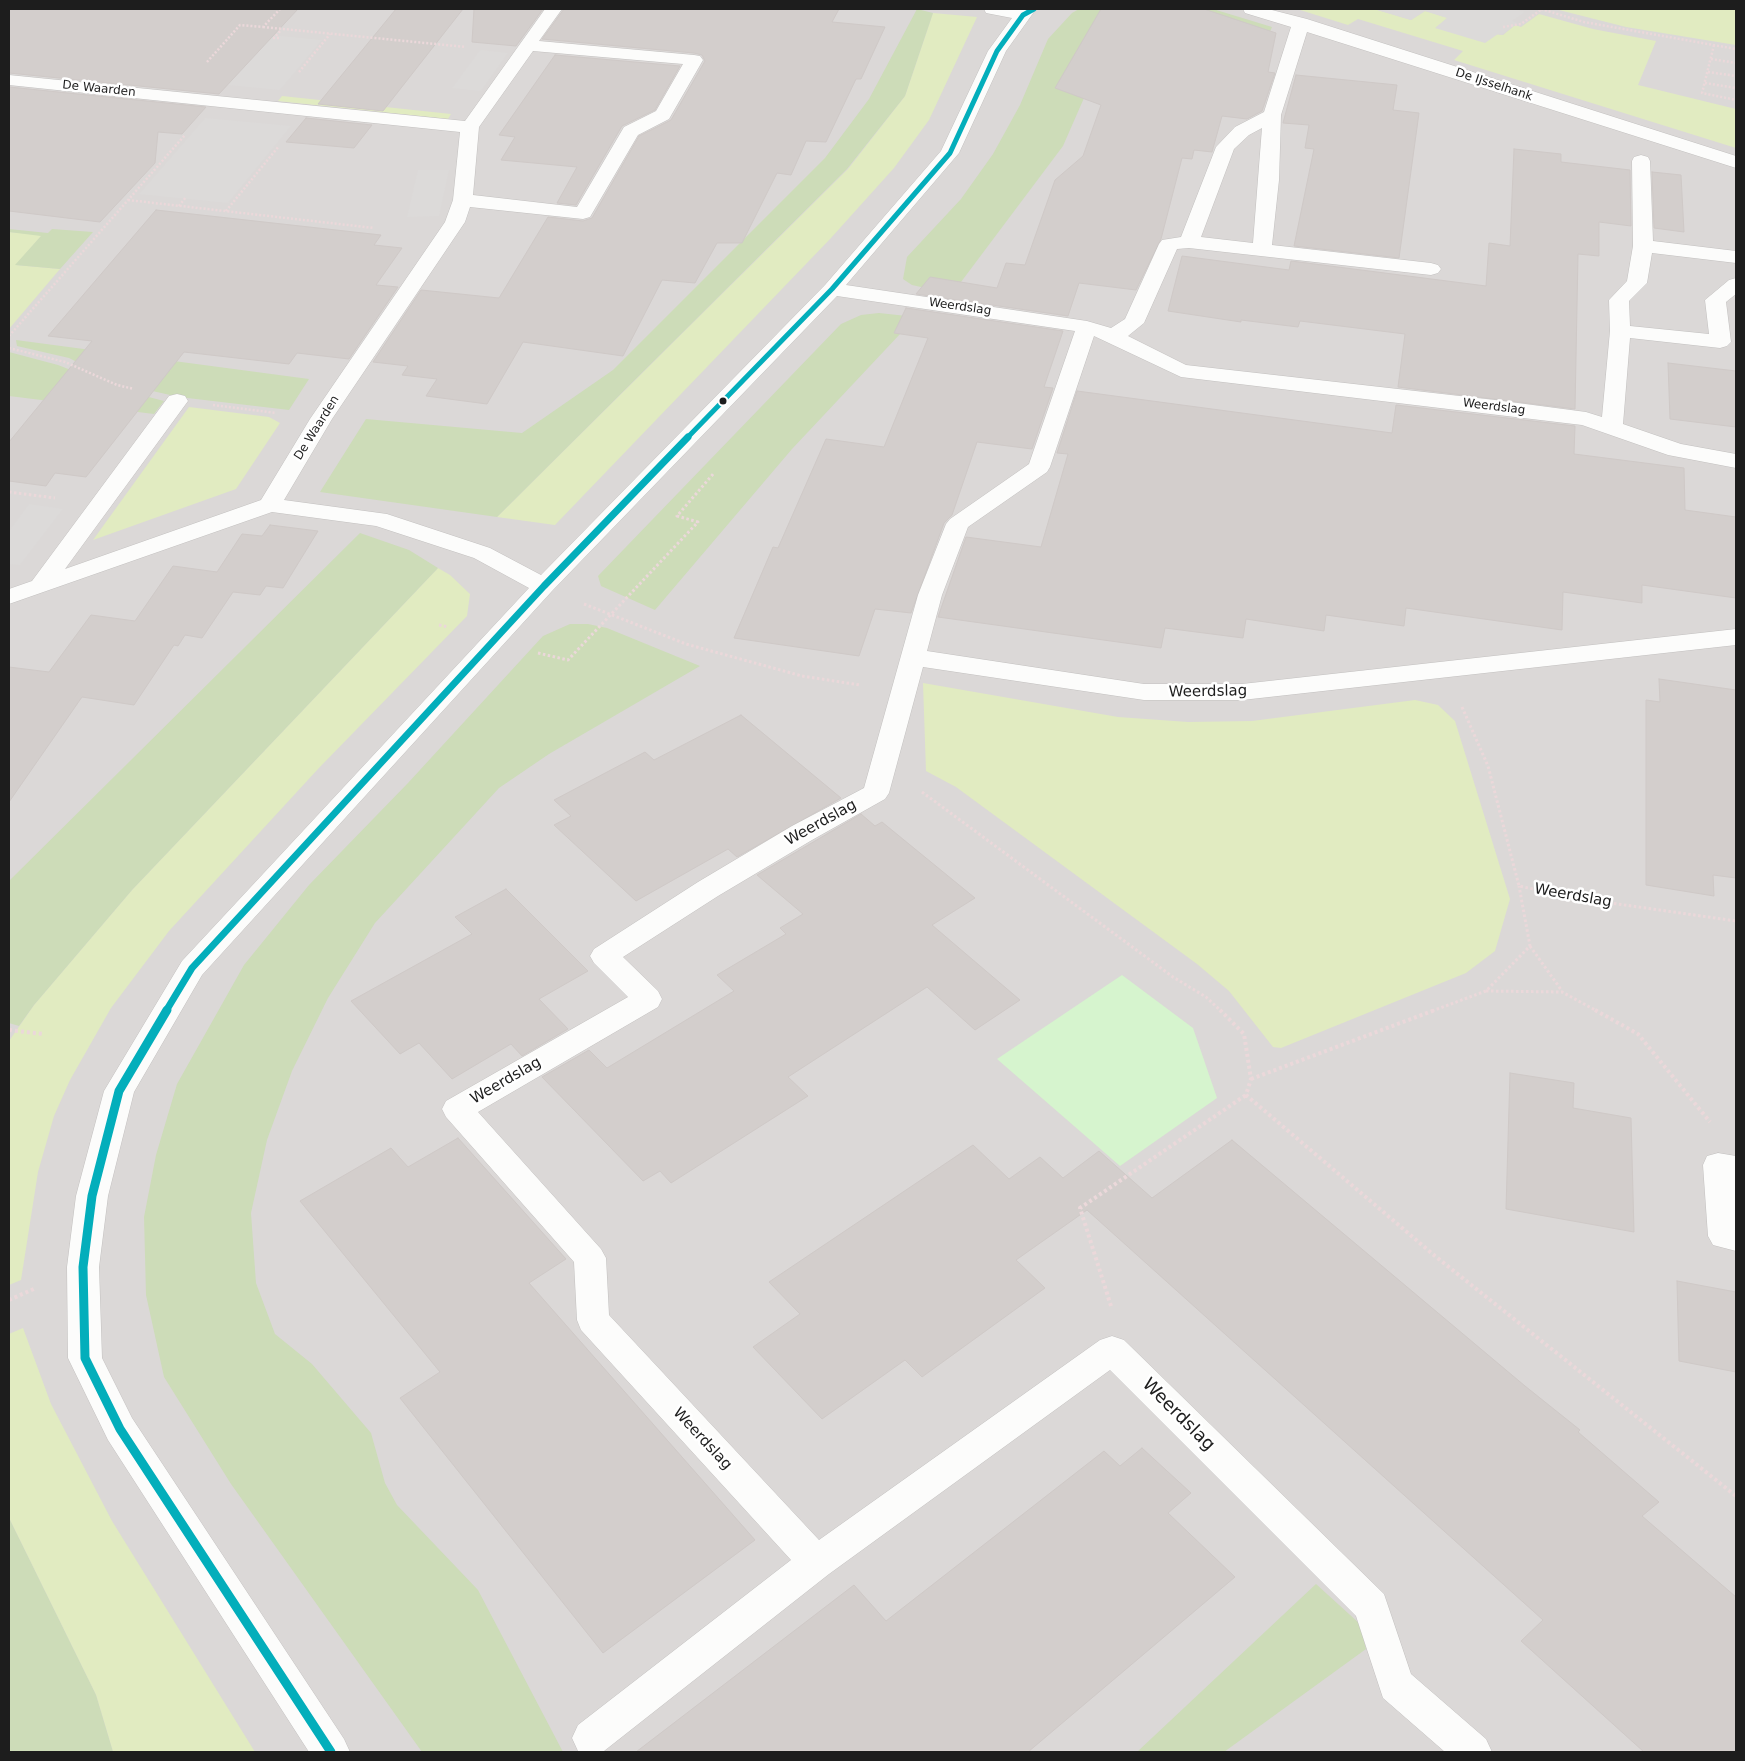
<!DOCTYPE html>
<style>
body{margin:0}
#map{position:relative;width:1745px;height:1761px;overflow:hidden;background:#ece8e5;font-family:"DejaVu Sans",sans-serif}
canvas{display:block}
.frame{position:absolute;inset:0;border:10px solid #1d1d1d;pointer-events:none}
</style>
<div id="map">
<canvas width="1745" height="1761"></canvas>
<div class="frame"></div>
</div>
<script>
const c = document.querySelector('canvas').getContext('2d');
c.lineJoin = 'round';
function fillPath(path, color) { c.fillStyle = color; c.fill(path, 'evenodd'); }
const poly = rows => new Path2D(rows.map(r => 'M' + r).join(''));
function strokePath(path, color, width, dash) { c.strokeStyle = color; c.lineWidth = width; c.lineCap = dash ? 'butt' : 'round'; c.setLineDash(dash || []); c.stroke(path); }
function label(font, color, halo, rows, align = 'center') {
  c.font = font + ' "DejaVu Sans",sans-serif'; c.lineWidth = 5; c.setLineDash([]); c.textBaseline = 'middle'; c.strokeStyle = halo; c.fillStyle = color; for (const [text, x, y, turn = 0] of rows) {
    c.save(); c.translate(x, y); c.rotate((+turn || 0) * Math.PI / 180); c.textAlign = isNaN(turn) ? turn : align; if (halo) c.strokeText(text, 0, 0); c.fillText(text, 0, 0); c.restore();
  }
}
const residential = poly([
 [9,9,1736,9,1736,1752,9,1752]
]);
const grass = poly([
 [1297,9,1374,9,1411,20,1425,11,1448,18,1436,28,1503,35,1515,25,1521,27,1539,14,1593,29,1656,41,1638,85,1736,109,1736,148,1454,60,1463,51,1358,19,1348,25],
 [1555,9,1736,9,1736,45,1626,27],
 [933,13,977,17,929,120,894,168,831,238,555,525,497,517,848,169,905,96],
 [282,96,451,114,448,119,278,101],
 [9,232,42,235,16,265,60,269,9,329],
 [189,407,269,417,280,423,236,489,93,540],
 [438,568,450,575,470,594,467,616,318,769,169,931,111,1008,70,1080,54,1116,38,1172,21,1280,9,1285,9,1041,34,1005,132,890],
 [923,683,1118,717,1188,722,1252,721,1415,700,1438,705,1455,721,1510,899,1495,951,1466,973,1281,1048,1273,1047,1229,991,1197,964,956,787,926,771],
 [23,1328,51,1404,112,1521,255,1752,113,1752,96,1695,9,1518,9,1334]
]);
const forest = poly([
 [917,9,933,13,905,96,847,169,497,517,320,492,366,419,522,433,613,370,825,158,869,99],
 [1079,9,1213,9,1272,27,1268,36,1098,66,1063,146,952,294,912,285,903,279,907,257,961,199,993,154,1020,105,1048,39,1072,13],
 [9,229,48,233,52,229,93,232,60,269,15,265,41,236,9,232],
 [879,313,916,317,792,449,655,610,601,586,598,576,841,324,861,315],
 [16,340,309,379,289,410,179,397,148,390,101,374,69,358,17,346],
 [9,352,58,365,122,390,164,401,154,414,9,396],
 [360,533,409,550,438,568,132,890,34,1005,19,1026,9,1023,9,881],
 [570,624,588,624,607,628,700,666,549,754,499,788,375,923,328,998,292,1071,267,1140,251,1213,256,1283,275,1334,312,1364,371,1433,385,1483,397,1505,478,1590,563,1752,422,1752,231,1484,164,1377,146,1295,144,1217,156,1155,177,1084,244,965,309,885,408,783,543,636],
 [9,1518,96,1695,113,1752,9,1752],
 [1316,1584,1360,1624,1366,1649,1224,1752,1137,1752]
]);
const park = poly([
 [1122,975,1193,1028,1217,1098,1120,1166,997,1059]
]);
const parking = poly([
 [1374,9,1513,9,1525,12,1512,21,1518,23,1502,35,1498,34,1485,43,1435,28,1447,18,1425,11,1411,20],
 [240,32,322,40,280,90,196,82],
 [480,50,508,53,481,91,452,88],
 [9,70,192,88,188,93,9,75],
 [205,118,291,126,228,203,139,194],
 [418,170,449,170,439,216,407,217],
 [29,504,63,509,20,565,9,564,9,531]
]);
const building = poly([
 [9,9,298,9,219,94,9,73,9,9],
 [396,9,463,9,383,111,318,104,396,9],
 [474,9,543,9,516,46,472,42,474,9],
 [564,9,839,9,832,22,885,27,861,79,856,79,826,142,806,141,791,175,777,173,742,243,717,243,695,283,662,280,623,356,523,342,487,404,426,396,437,379,402,375,408,366,373,362,421,290,499,298,548,217,583,221,592,218,639,136,671,120,705,61,702,55,694,53,542,39,564,9],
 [1101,9,1204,9,1276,33,1268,72,1275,73,1262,111,1247,119,1222,116,1212,152,1194,150,1192,159,1182,158,1161,239,1136,290,1079,283,1068,316,916,294,930,277,997,288,1006,263,1025,265,1055,180,1083,156,1101,105,1055,88,1101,9],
 [555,55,680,66,655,110,622,126,576,205,557,203,577,167,501,160,515,137,499,135,555,55],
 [1296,75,1397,85,1393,110,1419,113,1399,258,1294,246,1314,149,1305,148,1309,125,1283,123,1296,75],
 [9,87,206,107,182,134,158,132,155,163,100,222,9,211,9,87],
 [306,118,372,125,354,148,286,142,306,118],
 [1514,149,1561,154,1561,162,1630,170,1631,226,1599,222,1599,256,1578,254,1575,409,1398,387,1405,334,1300,321,1298,327,1241,320,1241,322,1168,311,1182,256,1289,270,1291,261,1486,286,1489,243,1510,246,1514,149],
 [1652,172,1681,175,1684,232,1654,228,1652,172],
 [156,210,381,235,374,245,402,248,376,285,398,287,349,359,297,353,289,364,184,352,86,477,55,473,46,486,9,481,9,442,92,341,48,336,156,210],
 [906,308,1063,331,1044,387,1053,388,1032,449,977,442,952,515,944,523,911,613,875,609,859,656,734,638,773,547,778,548,826,439,884,447,928,338,894,333,906,308],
 [1668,363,1736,371,1736,427,1670,419,1668,363],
 [1077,391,1392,433,1396,405,1575,426,1574,454,1684,468,1685,510,1736,517,1736,598,1642,585,1642,603,1563,592,1562,630,1406,608,1404,626,1326,615,1324,631,1246,619,1243,638,1165,628,1161,648,938,617,966,537,1041,547,1068,454,1057,453,1077,391],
 [270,525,318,531,283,588,266,586,260,595,233,592,202,638,185,635,178,646,174,645,134,705,82,697,9,802,9,667,49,672,91,615,135,621,173,566,217,572,242,534,262,536,270,525],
 [1659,679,1736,690,1736,878,1713,875,1714,896,1646,885,1646,700,1660,702,1659,679],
 [741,715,841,798,737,857,728,849,636,901,554,825,571,816,554,800,645,752,654,760,741,715],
 [861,814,875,826,882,822,975,898,932,925,1020,1000,975,1030,927,987,788,1077,808,1096,671,1183,660,1171,643,1181,542,1077,589,1050,607,1068,734,991,717,975,786,934,780,928,803,914,757,875,861,814],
 [506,889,588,971,539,999,568,1029,522,1056,511,1044,452,1079,419,1043,400,1054,351,1001,472,934,455,917,506,889],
 [1510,1073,1574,1083,1573,1108,1631,1118,1634,1232,1506,1209,1510,1073],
 [458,1138,566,1259,529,1283,755,1540,603,1653,400,1398,440,1372,300,1201,391,1148,408,1167,458,1138],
 [1232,1140,1525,1386,1580,1430,1578,1432,1659,1502,1642,1516,1736,1597,1736,1752,1644,1752,1521,1641,1543,1620,1087,1210,1016,1260,1045,1288,922,1377,905,1360,822,1419,753,1347,800,1314,769,1282,973,1145,1009,1179,1040,1157,1063,1178,1099,1151,1152,1198,1232,1140],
 [1677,1281,1736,1292,1736,1372,1679,1361,1677,1281],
 [1142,1448,1191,1493,1168,1513,1235,1577,1028,1752,636,1752,854,1585,886,1621,1104,1451,1120,1466,1142,1448]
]);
const pathFar2 = poly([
 [1541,9,1584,22,1736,49],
 [263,27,466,47],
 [1503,27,1521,24,1542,9],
 [279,38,274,38,281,30],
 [1714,45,1702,93,1736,100],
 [1711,59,1736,63],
 [207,62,240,25,263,27,280,9],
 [299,72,330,34],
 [1708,72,1736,76],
 [1705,83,1736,88],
 [128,200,374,228],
 [179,206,186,197],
 [226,211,279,146],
 [9,336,185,135],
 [9,348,65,362,117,385,134,389],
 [213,405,276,413]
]);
const pathFar1 = poly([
 [9,492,55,498],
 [584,604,686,644,802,676,860,685],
 [439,625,448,627],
 [538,653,568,660,698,522,677,516,714,473],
 [1462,707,1488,766,1519,886,1576,898,1736,921],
 [922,792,1173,977,1206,997,1221,1011],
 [1530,946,1562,991],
 [1486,991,1562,992,1597,1011],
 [1432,1011,1486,991,1530,946,1519,886]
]);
const path = poly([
 [1220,1010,1244,1034,1251,1079,1246,1095,1435,1256,1736,1496],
 [1595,1010,1638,1034,1710,1122],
 [9,1030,43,1034],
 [1251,1079,1435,1010],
 [9,1300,36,1288],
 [1111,1306,1080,1208,1246,1095]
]);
const minor = poly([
 [545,9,562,9,539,41,694,55,700,56,703,60,669,119,638,135,590,217,583,219,470,207,465,222,332,419,284,500,387,514,490,548,541,575,825,285,941,151,988,51,1012,18,986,13,984,9,1036,9,1006,51,959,153,846,285,1087,321,1111,328,1125,319,1159,244,1162,240,1181,237,1216,147,1235,127,1264,112,1291,27,1245,13,1243,9,1268,9,1307,19,1736,156,1736,168,1307,32,1281,115,1279,180,1272,245,1431,263,1438,265,1441,269,1438,273,1431,275,1189,248,1177,249,1144,323,1128,336,1186,365,1495,400,1586,412,1602,417,1610,331,1609,300,1627,281,1633,246,1632,161,1634,157,1641,155,1648,157,1650,161,1653,241,1736,251,1736,263,1652,253,1647,283,1629,301,1630,326,1709,334,1705,300,1729,280,1736,278,1736,294,1726,302,1731,342,1727,346,1720,348,1630,338,1623,424,1681,444,1736,454,1736,468,1668,455,1582,425,1181,377,1094,336,1050,467,1047,472,968,527,942,595,927,651,1144,684,1242,684,1736,629,1736,645,1242,700,1144,700,923,667,889,793,885,799,812,840,718,896,623,957,658,991,662,999,658,1007,478,1112,601,1249,606,1258,609,1315,819,1540,1100,1340,1112,1336,1124,1340,1384,1594,1411,1674,1486,1739,1492,1752,1445,1752,1383,1698,1356,1616,1110,1370,829,1574,604,1751,581,1752,578,1751,572,1738,578,1725,791,1560,581,1330,577,1320,574,1262,446,1117,442,1109,446,1101,628,997,594,963,590,956,594,949,698,882,792,826,864,788,918,595,946,524,950,519,1029,464,1075,331,837,296,552,591,202,975,134,1092,108,1196,99,1267,102,1358,132,1418,344,1739,350,1752,309,1752,108,1440,68,1358,67,1267,76,1196,104,1091,182,961,529,588,474,558,376,526,272,512,9,604,9,589,32,581,169,396,177,394,185,396,188,401,65,569,261,500,310,419,445,222,453,200,460,132,9,85,9,75,465,121,545,9],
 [533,51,683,64,656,111,624,127,577,207,473,195,479,127,533,51],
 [1262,128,1253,243,1201,237,1234,149,1249,135,1262,128],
 [1718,1153,1736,1156,1736,1251,1713,1245,1708,1236,1703,1165,1707,1156,1718,1153]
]);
const bus1Far2 = poly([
 [687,438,832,289,950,153,997,51,1023,15,1034,9]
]);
const bus1Far1 = poly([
 [166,1011,192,968,544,586,688,437]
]);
const bus1 = poly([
 [167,1010,119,1091,92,1196,83,1267,85,1358,120,1429,331,1752]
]);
const markers = [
 [723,401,4.5,"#1d1d1d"]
];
const farStreetnames = [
 ["De IJsselhank",1494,85,18],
 ["De Waarden",99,89,6],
 ["Weerdslag",960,307,8],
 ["Weerdslag",1494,407,7],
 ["De Waarden",317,428,-58]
];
const streetNames = [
 ["Weerdslag",1208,692,-1],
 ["Weerdslag",821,823,-29],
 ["Weerdslag",1573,896,10],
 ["Weerdslag",506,1081,-30],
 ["Weerdslag",702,1439,47]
];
const nearStreetnames = [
 ["Weerdslag",1178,1415,45]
];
fillPath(residential, '#dbd8d7');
fillPath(grass, '#e1ebc1');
fillPath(forest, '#cddcb8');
fillPath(park, '#d6f4ce');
fillPath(parking, '#dcdad9');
fillPath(building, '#d3cecc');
strokePath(building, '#cfc9c7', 1);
strokePath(minor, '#c3c1c0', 1);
strokePath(pathFar2, '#ebd8da', 2.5, [2, 2]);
strokePath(pathFar1, '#ebd8da', 3, [2.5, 2.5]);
strokePath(path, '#ebd8da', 4, [3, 3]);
fillPath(minor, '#fcfcfb');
strokePath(bus1Far2, '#03aebb', 5);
strokePath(bus1Far1, '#03aebb', 7);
strokePath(bus1, '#03aebb', 9);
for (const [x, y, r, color] of markers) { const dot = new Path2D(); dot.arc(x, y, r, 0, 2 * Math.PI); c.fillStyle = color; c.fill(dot); strokePath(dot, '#fff', 2); }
label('12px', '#1d1d1d', '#fff', farStreetnames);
label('15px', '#1d1d1d', '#fff', streetNames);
label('18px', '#1d1d1d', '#fff', nearStreetnames);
</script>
